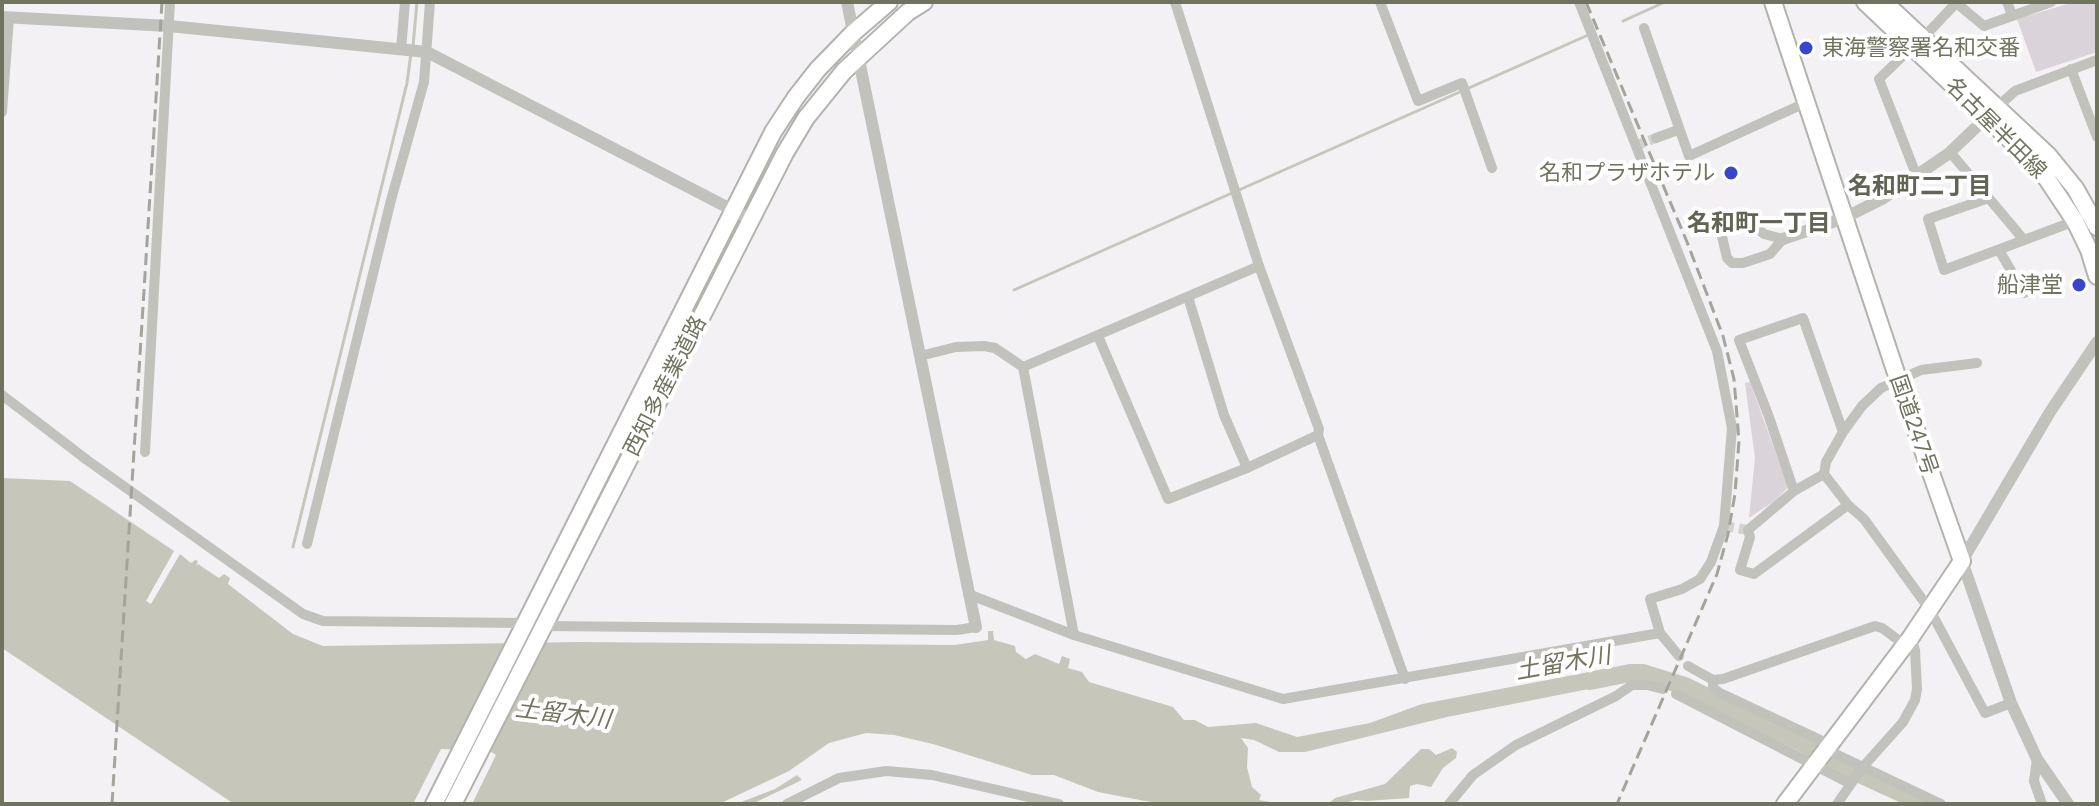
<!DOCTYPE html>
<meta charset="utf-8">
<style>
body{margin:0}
#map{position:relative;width:2099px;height:806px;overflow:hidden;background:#f3f1f4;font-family:Lato,sans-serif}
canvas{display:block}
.frame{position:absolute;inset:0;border:4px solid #70735e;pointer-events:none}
</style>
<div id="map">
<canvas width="2099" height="806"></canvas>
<div class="frame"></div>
</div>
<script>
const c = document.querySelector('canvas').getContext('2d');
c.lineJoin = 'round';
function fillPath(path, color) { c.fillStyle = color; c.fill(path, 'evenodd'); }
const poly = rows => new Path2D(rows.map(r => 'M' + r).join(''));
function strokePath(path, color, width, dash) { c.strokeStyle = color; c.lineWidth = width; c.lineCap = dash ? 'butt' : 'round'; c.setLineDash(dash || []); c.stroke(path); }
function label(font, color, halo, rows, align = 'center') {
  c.font = font + ' Lato,"Noto Sans JP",sans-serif'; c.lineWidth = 8; c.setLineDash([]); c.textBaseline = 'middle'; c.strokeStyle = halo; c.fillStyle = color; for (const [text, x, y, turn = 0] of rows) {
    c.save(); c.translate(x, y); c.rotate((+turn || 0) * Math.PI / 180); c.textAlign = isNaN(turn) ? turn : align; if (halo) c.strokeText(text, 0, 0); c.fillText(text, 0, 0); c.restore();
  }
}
const green = poly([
 [2074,2,2097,2,2097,52,2036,72,2017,19],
 [1750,382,1788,487,1776,500,1749,518,1755,458,1745,383]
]);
const water = poly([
 [2,478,70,481,174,551,146,601,151,604,180,554,191,563,195,560,198,561,196,566,198,564,219,578,224,574,230,578,228,584,293,634,323,646,580,642,955,645,988,640,988,631,993,631,994,640,1015,646,1016,652,1026,659,1035,654,1059,664,1062,656,1070,659,1068,668,1082,672,1089,682,1173,707,1184,720,1195,720,1208,727,1256,723,1297,737,1370,723,1422,704,1610,668,1614,684,1447,717,1305,752,1279,752,1254,740,1241,738,1248,748,1247,767,1252,787,1261,795,1259,800,1282,804,1165,804,1145,801,1098,792,1054,775,1032,775,933,744,894,735,866,733,829,743,789,771,719,804,472,804,496,755,490,751,441,749,413,804,234,804,2,648],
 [1452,748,1457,752,1456,758,1443,768,1431,787,1417,784,1410,786,1409,798,1366,801,1356,800,1341,804,1328,804,1335,798,1385,784,1421,749,1429,749,1436,755],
 [797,775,802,780,752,804,736,804,775,789]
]);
const stream = poly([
 [1623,21,1665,2],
 [413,46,417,2],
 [1239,190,1586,36],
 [1014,290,1232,193],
 [293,547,407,83,411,53]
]);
const river = poly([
 [1590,681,1630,673,1643,673,1685,686,1804,744,1827,759,1925,804]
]);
const minorTunnel = poly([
 [1635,146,1656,138],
 [1724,526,1748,530]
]);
const minor = poly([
 [1175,2,1259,266,1319,429,1318,435,1405,679],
 [1380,2,1418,101,1462,83,1492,168],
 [1579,2,1717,351,1732,428,1724,526,1711,562,1700,579,1682,589,1650,599,1660,633,1679,656],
 [1955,2,1984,26,2051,2],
 [2007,2,2012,15],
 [1644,28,1689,156,1805,103],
 [1923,38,1956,3],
 [1912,47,1879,79,1917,177],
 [401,50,405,2],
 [2071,69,2097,137],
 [1994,110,2015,91,2097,60],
 [2,112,9,18],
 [1656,138,1678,130],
 [1950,152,2024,240],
 [1989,198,1928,219,1944,270,2075,221],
 [1734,220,1751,223,1764,234,1783,239,1770,254,1743,263,1732,263,1727,258,1721,232,1734,220],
 [1999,250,2024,293,2058,283],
 [1188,297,1224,415,1247,468],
 [1098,336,1168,499,1247,468,1318,435],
 [920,356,956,347,984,346,995,348,1023,367,1074,635],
 [1023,367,1259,266],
 [2,395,87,460,303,614,323,621,525,623],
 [145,452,170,2],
 [1824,474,1848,505,1864,519,1930,610,1985,713,2011,703],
 [1794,491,1769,417,1739,340,1803,318,1843,432],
 [1848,505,1754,574,1740,570,1750,537,1748,530,1794,491,1824,474,1826,462,1843,432,1862,406,1881,388,1921,370,1977,363],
 [307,544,391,200,424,82,430,2],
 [968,594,1074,635,1283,699,1660,633],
 [543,626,957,630,976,627],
 [1688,666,1713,680,1723,679,1875,626,1882,628,1905,645],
 [1713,680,1713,688,1720,693,1831,745],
 [1676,694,1851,784],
 [1827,750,1941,804],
 [2037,759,2034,781,2042,804],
 [787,804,839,778,886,771,932,775,1059,804],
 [1449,804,1473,775,1516,745,1616,696,1632,685,1647,685,1663,689],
 [1837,804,1862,768,1903,722,1915,700,1917,689,1915,650,1911,637]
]);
const tertiary = poly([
 [847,2,976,627],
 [2,17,169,26,427,52,750,219],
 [1783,239,1844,218,1882,199,1948,154,1987,117],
 [2068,804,2037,759,2025,733,2011,703,1962,561,2050,412,2097,342]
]);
const primary = poly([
 [1865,2,2039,167,2075,221,2089,250,2097,276],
 [1884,2,2048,155,2075,188,2097,227]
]);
const trunk = poly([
 [1773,2,1898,379,1962,561,1911,637,1785,804],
 [434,804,773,132,796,97,818,69,853,33,889,2],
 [453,804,785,153,806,118,844,71,908,12,924,2]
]);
const rail = poly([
 [1586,2,1687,242,1723,336,1734,379,1739,441,1735,494,1728,534,1717,574,1617,804],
 [112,804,162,2]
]);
const markers = [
 [1806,48,8,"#3846cd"],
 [1731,173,8,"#3846cd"],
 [2079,285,8,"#3846cd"]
];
const poiNames = [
 ["東海警察署名和交番",1822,48,"left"],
 ["名和プラザホテル",1715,173],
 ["船津堂",2063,285]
];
const streetNames = [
 ["名古屋半田線",1996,128,45],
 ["西知多産業道路",665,386,-63],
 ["国道247号",1914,425,71]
];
const neighbourhoodNames = [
 ["名和町二丁目",1920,186],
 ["名和町一丁目",1759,223]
];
const waterNames = [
 ["土留木川",1563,663,-10],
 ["土留木川",563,714,7]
];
fillPath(green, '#dad3d9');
fillPath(water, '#c7c6ba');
strokePath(stream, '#c7c6ba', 3);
strokePath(river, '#c7c6ba', 18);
strokePath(minorTunnel, '#d2d2ce', 10, [10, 5]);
strokePath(primary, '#b3b4ad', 20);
strokePath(trunk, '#b2b3ad', 20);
strokePath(minor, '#c1c2bb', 10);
strokePath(tertiary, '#c1c2bb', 12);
strokePath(primary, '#fff', 16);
strokePath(trunk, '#fff', 16);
strokePath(rail, '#a3a49a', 3, [12, 6]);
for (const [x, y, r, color] of markers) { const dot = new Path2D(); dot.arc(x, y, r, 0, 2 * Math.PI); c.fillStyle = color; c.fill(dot); strokePath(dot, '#fff', 3); }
label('22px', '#70735e', '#fff', poiNames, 'right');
label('22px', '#70735e', '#fff', streetNames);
label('bold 24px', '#626454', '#fff', neighbourhoodNames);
label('italic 24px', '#75735e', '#fff', waterNames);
</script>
